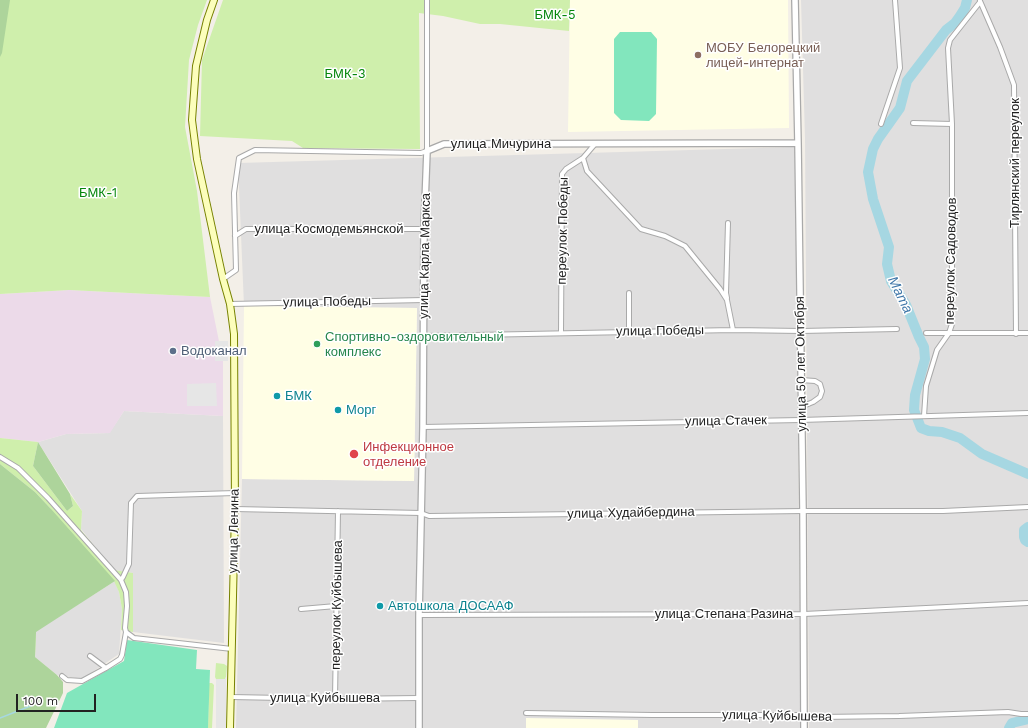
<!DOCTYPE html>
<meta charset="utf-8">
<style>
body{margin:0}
#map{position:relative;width:1028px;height:728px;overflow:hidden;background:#f3efe8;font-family:"Work Sans",sans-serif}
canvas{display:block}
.scale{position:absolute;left:16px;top:694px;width:80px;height:18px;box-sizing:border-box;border:2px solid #222;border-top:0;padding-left:5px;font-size:12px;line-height:14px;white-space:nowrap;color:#222;-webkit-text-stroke:3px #fff;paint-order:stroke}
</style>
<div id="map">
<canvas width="1028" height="728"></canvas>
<div class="scale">100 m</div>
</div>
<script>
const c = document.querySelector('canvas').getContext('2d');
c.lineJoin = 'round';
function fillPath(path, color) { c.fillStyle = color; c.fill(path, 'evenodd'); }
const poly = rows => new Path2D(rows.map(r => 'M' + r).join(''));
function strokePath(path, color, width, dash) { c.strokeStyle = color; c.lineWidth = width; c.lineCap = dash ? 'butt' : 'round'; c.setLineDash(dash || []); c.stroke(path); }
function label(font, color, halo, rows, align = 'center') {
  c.font = font + ' "Work Sans",sans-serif'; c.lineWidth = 3; c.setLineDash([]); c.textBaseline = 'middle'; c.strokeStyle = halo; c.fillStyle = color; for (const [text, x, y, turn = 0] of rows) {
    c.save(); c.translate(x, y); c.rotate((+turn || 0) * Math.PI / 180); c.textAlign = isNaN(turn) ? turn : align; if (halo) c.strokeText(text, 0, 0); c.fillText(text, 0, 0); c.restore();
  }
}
const residential = poly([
 [801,0,1028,0,1028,728,809,728,805,138],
 [795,147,801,728,236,728,242,479,414,481,417,308,244,306,238,163],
 [124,411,223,416,224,643,133,632,133,573,114,570,81,529,82,511,38,442,66,434,109,433],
 [115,581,119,592,122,609,119,654,82,679,57,675,35,657,36,631]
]);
const industrial = poly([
 [69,290,210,297,223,361,223,416,124,411,110,433,66,434,38,442,0,438,0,294]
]);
const education = poly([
 [570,0,788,0,789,128,568,132],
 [244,306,417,308,414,481,242,479],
 [526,718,638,720,638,728,526,728]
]);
const grass = poly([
 [0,0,207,0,198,25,189,60,185,127,197,191,210,297,69,290,0,294],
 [223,0,570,0,569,31,500,24,480,24,443,16,419,13,420,149,303,148,292,141,200,136,202,60],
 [0,438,38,442,33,466,67,511,73,506,70,494,82,511,81,530,114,570,133,573,133,632,121,630,122,609,119,592,114,581,36,631,35,657,0,565,51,509,35,492,0,464],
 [216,663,224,664,227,666,226,677,225,679,216,679,215,677],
 [209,683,212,683,214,685,212,728,208,728]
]);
const forest = poly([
 [0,0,10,0,2,53,0,57],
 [38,442,70,494,73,506,67,511,33,466],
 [0,464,35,492,51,509,115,581,36,632,35,657,57,675,63,682,63,693,46,728,0,728]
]);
const pitch = poly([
 [620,32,651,32,657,39,656,114,649,121,621,120,614,113,614,39],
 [127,640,197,650,196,669,210,670,208,728,54,728,67,693,124,661]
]);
const parking = poly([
 [215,341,228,341,228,361,215,361],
 [216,383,217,406,187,406,187,384],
 [226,677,226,728,216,728,216,679,225,679]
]);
const stream = poly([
 [0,718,33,705]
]);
const river = poly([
 [967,0,965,8,960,16,955,23,946,30,910,77,907,81,900,108,878,139,873,149,868,172,873,199,889,247,887,264,891,281,906,305,919,337,924,347,925,359,915,395,914,410,921,428,929,431,942,432,960,438,982,454,1028,474],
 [1028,527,1024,530,1024,537,1025,540,1028,542],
 [1009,728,1012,723,1028,719]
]);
const minor = poly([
 [980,1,1000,47,1014,85,1016,334],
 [913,123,952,124],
 [881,124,900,68,895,0],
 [583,158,587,171,641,229,665,236,685,246,720,289,727,300,733,330],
 [235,236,246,229,424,229],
 [223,279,236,270,234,193,239,158,255,150,421,153,427,151,427,0],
 [727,298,726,293,728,223],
 [230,304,424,300],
 [629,332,629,293],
 [561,333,562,174,566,169,583,158,595,144],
 [926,333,1028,333],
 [424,336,733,330,801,331,897,329],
 [801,380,815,381,820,384,822,391,820,397,813,402,801,407],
 [924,416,926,386,937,350,949,333,952,324,952,124,948,48,950,40,980,2],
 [423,427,801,420,1028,413],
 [0,457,18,468,48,498,121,580,126,592,127,606,125,628,126,632,134,638,232,649],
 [235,509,421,513,429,516,803,511,943,511,1028,507],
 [121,580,123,577,129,564,131,503,137,496,235,493],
 [301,609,336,606],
 [419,615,804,614,1028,603],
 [90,656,106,668],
 [62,676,67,680,82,681,106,668,120,659,122,655,126,632],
 [231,697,335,699,419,698],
 [335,699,338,511],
 [526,713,652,715,804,715,819,717,899,716,1008,712,1021,714,1028,714]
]);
const tertiary = poly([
 [795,0,798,143,803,511,804,728],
 [419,728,419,615,423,427,424,229,427,151,444,144,798,143]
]);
const secondary = poly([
 [214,0,207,20,196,66,192,120,197,159,223,279,230,304,234,334,235,509,230,728]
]);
const markers = [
 [698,55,4,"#8d6e63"],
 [317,344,4,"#2e9e5b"],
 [173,351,4,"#5c6f8a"],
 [277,396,4,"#0f9aa8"],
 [338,410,4,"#0f9aa8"],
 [354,454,5,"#e0444e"],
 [380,606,4,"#0f9aa8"]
];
const parkNames = [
 ["БМК-5",555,15],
 ["БМК-3",345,74],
 ["БМК-1",98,193]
];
const educationNames = [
 ["МОБУ Белорецкий",706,48],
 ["лицей-интернат",706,63]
];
const streetNames = [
 ["улица Мичурина",501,144],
 ["Тирлянский переулок",1015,163,-90],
 ["улица Космодемьянской",329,229],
 ["переулок Победы",563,231,-89],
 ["улица Карла Маркса",425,256,-89],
 ["переулок Садоводов",951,261,-89],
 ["улица Победы",327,302,-1],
 ["улица Победы",660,331,-1],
 ["улица 50 лет Октября",801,364,-91],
 ["улица Стачек",726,421,-1],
 ["улица Худайбердина",631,513,-1],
 ["улица Ленина",234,531,-89],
 ["переулок Куйбышева",337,605,-89],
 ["улица Степана Разина",724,614],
 ["улица Куйбышева",325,698],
 ["улица Куйбышева",777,716,1]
];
const leisureNames = [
 ["Спортивно-оздоровительный",325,337],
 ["комплекс",325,352]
];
const serviceNames = [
 ["Водоканал",181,351]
];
const cultureNames = [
 ["БМК",285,396],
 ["Морг",346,410],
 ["Автошкола ДОСААФ",388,606]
];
const healthNames = [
 ["Инфекционное",363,447],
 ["отделение",363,462]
];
const waterNames = [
 ["Мата",900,295,64]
];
fillPath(residential, '#e0dfdf');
fillPath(industrial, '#ecdae9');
fillPath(education, '#fffee5');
fillPath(grass, '#cfefac');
fillPath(forest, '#add49b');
fillPath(pitch, '#82e6bd');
fillPath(parking, '#e6e6e6');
strokePath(stream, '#a6d7e2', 1.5);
strokePath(river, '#a6d7e2', 10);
strokePath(minor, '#a9a9a9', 6);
strokePath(tertiary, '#a9a9a9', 8);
strokePath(secondary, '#778200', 8);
strokePath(minor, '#fff', 4);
strokePath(tertiary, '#fff', 5.5);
strokePath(secondary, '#fcfebb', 6);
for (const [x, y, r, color] of markers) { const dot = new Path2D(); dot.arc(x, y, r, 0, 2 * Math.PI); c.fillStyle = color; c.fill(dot); strokePath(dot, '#fff', 1.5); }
label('13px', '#05860c', '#fff', parkNames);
label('13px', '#785e54', '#fff', educationNames, 'left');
label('13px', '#222', '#fff', streetNames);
label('13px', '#27864d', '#fff', leisureNames, 'left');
label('13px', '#4e5e75', '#fff', serviceNames, 'left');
label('13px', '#0d838f', '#fff', cultureNames, 'left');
label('13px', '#be3a42', '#fff', healthNames, 'left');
label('italic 14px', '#4178a9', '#fff', waterNames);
</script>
